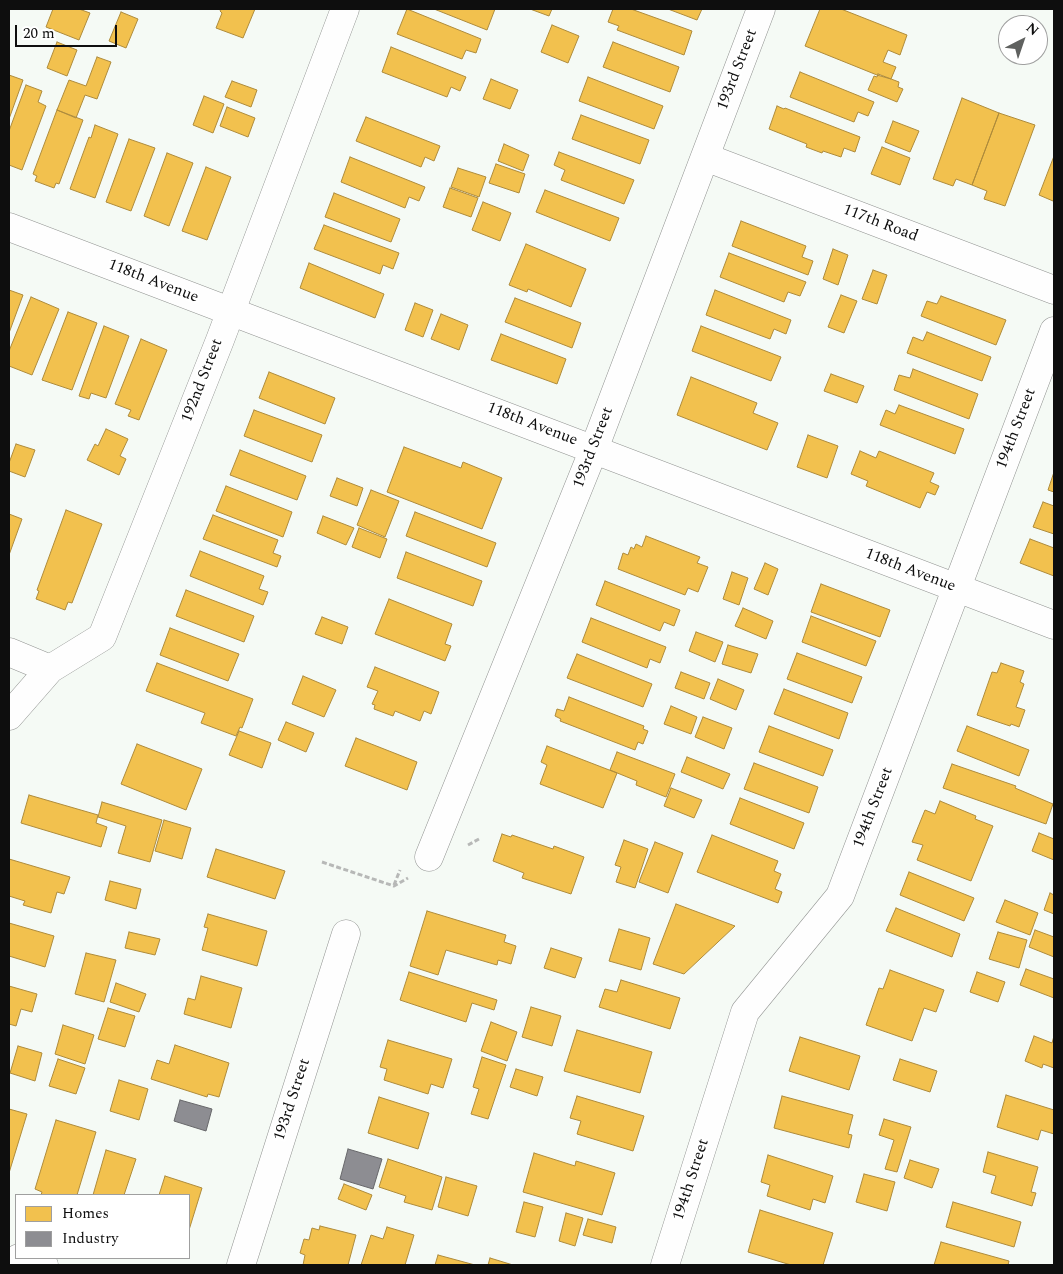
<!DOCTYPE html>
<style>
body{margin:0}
#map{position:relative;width:1063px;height:1274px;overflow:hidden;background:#f5faf5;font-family:Spectral,serif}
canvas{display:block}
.frame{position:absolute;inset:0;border:10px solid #0e0e0e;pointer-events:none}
.legend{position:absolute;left:15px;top:1194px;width:175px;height:65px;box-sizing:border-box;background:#fff;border:1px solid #9f9f9f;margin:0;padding:6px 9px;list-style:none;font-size:15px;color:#0e0e0e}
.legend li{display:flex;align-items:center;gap:10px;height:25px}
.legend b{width:25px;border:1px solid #9f9f9f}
.north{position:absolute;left:998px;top:15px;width:50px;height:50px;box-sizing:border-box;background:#fff;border:1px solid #9f9f9f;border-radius:50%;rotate:41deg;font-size:14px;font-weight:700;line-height:20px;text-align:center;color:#0e0e0e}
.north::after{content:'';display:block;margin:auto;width:18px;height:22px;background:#5f615f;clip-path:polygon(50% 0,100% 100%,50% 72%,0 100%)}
.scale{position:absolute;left:15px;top:25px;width:102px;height:22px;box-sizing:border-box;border:2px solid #0e0e0e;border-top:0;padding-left:6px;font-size:15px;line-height:18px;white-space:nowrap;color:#0e0e0e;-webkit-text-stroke:4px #fff;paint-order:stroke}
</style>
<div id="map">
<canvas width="1063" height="1274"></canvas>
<div class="frame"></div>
<ul class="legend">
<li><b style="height:14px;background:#f2c14e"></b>Homes</li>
<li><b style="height:14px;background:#8d8d92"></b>Industry</li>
</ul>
<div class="north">N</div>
<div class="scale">20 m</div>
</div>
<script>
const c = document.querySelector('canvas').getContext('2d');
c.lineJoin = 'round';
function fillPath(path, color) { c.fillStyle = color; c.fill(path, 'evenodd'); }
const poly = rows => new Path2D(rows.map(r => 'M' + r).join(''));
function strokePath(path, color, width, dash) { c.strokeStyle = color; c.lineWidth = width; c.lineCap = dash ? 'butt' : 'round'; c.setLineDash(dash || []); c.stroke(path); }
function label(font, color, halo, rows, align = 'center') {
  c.font = font + ' Spectral,serif'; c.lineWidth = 5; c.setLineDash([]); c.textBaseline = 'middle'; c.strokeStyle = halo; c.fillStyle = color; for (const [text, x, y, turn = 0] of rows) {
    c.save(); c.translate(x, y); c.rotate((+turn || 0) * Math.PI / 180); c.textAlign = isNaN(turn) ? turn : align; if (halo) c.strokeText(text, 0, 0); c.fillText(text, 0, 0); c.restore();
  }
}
const homes = poly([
 [53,9,79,9,90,13,79,40,46,27,53,9],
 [221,9,255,9,243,38,216,28,222,13,220,11,221,9],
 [407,9,481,39,476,53,466,50,462,59,397,34,407,9],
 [434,9,495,9,487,30,434,9],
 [530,9,552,9,549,16,530,9],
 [613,9,631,9,692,31,684,55,617,30,619,26,608,22,613,9],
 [668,9,702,9,697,20,668,9],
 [820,9,841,9,907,35,900,55,888,50,883,62,896,67,891,79,877,75,805,46,820,9],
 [121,12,138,19,126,48,109,41,121,12],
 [552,25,579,36,568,63,541,52,552,25],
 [57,42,77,50,67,76,47,68,57,42],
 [613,42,679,67,670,92,603,67,613,42],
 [391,47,466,77,460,91,451,87,447,97,382,72,391,47],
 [97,57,111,62,97,99,85,95,76,118,57,110,69,80,86,86,97,57],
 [800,72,874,102,868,116,858,112,854,122,790,97,800,72],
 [878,74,899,82,898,87,903,89,897,102,868,90,874,76,877,77,878,74],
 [9,75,23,80,9,119,9,75],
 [588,77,663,106,654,129,579,101,588,77],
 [491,79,518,90,510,109,483,99,491,79],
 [232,81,257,90,251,107,225,97,232,81],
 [26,85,42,91,38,102,46,106,22,170,9,165,9,131,26,85],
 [204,96,224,104,213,133,193,125,204,96],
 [962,98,999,113,972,185,956,179,953,186,933,179,962,98],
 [777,106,784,109,785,108,860,137,855,152,844,148,841,157,823,151,822,153,806,147,807,144,769,129,777,106],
 [227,107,255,118,248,137,220,126,227,107],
 [57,110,83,120,59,184,56,183,54,188,35,181,37,176,33,174,57,110],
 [999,113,1035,125,1005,206,984,199,987,191,972,185,999,113],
 [581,115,649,140,640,164,572,139,581,115],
 [366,117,440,146,434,161,425,157,421,167,356,141,366,117],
 [893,121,919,131,910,152,885,142,893,121],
 [95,125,118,134,95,198,70,189,89,137,91,138,95,125],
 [129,139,155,148,131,211,106,202,129,139],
 [504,144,529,155,523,171,498,161,504,144],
 [882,147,910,158,900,185,871,174,882,147],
 [559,152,634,180,624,204,561,180,565,170,554,165,559,152],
 [167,153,193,163,169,226,144,216,167,153],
 [1054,156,1054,199,1053,201,1039,195,1054,156],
 [350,157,425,187,419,201,409,197,405,208,341,182,350,157],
 [496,164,525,174,519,193,489,183,496,164],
 [206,167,231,177,207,240,182,231,206,167],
 [458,168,486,177,479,197,451,187,458,168],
 [450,188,478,198,471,217,443,207,450,188],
 [545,190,619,218,610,241,536,212,545,190],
 [334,193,400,219,391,242,325,217,334,193],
 [483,202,511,213,500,241,472,230,483,202],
 [741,221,806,246,802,257,813,261,808,275,732,246,741,221],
 [324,225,399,253,393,269,383,265,380,274,314,249,324,225],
 [526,244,586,269,571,307,528,289,527,292,509,285,526,244],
 [833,249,848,255,838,285,823,279,833,249],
 [729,253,806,282,800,296,788,292,784,302,720,277,729,253],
 [309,263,384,294,375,318,300,288,309,263],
 [873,270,887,275,877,304,862,299,873,270],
 [9,290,23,295,9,333,9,290],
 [715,290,791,320,786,334,774,329,770,339,706,315,715,290],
 [841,295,857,301,844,333,828,327,841,295],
 [941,296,1006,320,996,345,921,316,927,301,937,304,941,296],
 [31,297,59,309,32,375,9,366,9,351,31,297],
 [515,298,581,323,572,348,505,322,515,298],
 [415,303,433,310,423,337,405,330,415,303],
 [68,312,97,323,72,390,42,380,68,312],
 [441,314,468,325,459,350,431,339,441,314],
 [104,326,129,336,106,398,91,393,89,399,79,396,104,326],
 [701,326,781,357,771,381,692,351,701,326],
 [927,332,991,357,982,381,907,353,913,337,923,341,927,332],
 [501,334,566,359,557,384,491,360,501,334],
 [141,339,167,350,139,420,128,416,131,410,115,404,141,339],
 [913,369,978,394,969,419,894,390,899,375,910,378,913,369],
 [269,372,335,398,325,424,259,398,269,372],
 [831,374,864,386,857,403,824,391,831,374],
 [691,377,757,403,753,413,778,423,767,450,677,415,691,377],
 [899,405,964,429,955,454,880,425,886,410,895,414,899,405],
 [254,410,322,435,312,462,244,436,254,410],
 [106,429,128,439,120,456,126,459,119,475,87,460,95,444,98,446,106,429],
 [808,435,838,446,827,478,797,467,808,435],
 [16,444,35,450,25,477,9,471,9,463,16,444],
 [404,447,461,468,463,462,502,478,482,529,387,492,404,447],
 [240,450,306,476,297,500,230,475,240,450],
 [860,451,876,458,879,451,934,473,930,482,939,486,935,495,927,492,920,508,866,486,868,481,851,474,860,451],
 [1054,472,1054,492,1048,490,1054,472],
 [337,478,363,488,357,506,330,496,337,478],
 [226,486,292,512,283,537,216,511,226,486],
 [371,490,399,501,385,537,357,525,371,490],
 [1043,502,1054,506,1054,534,1033,527,1043,502],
 [66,510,102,524,72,603,68,602,65,610,36,599,39,591,37,590,66,510],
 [415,512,496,543,487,567,406,536,415,512],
 [9,514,22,519,9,555,9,514],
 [213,515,278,540,273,553,281,556,277,567,203,539,213,515],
 [323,516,354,528,346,545,317,533,323,516],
 [359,528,387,539,380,558,352,547,359,528],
 [646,536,700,557,697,563,708,567,698,592,688,588,685,595,618,569,623,553,628,555,631,547,634,549,636,544,642,547,646,536],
 [1030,539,1054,548,1054,576,1020,563,1030,539],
 [200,551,264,576,259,589,268,592,263,605,190,576,200,551],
 [406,552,482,581,473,606,397,578,406,552],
 [765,563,778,569,768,595,754,589,765,563],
 [732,572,748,578,739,605,723,599,732,572],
 [605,581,680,610,674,626,664,622,660,631,596,605,605,581],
 [821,584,890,610,880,637,811,612,821,584],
 [186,590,254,616,244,642,176,616,186,590],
 [389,599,452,624,445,644,451,646,445,661,375,634,389,599],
 [743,608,773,621,766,639,735,626,743,608],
 [811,616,876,641,866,666,802,642,811,616],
 [322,617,348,627,342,644,315,634,322,617],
 [591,618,666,647,660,663,650,659,647,668,582,642,591,618],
 [170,628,239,654,228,681,160,655,170,628],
 [696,632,723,642,715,662,689,651,696,632],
 [728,645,758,654,751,673,722,664,728,645],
 [797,653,862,677,852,703,787,679,797,653],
 [577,654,652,684,643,707,567,678,577,654],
 [157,663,253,699,242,728,240,727,236,736,201,723,205,713,146,691,157,663],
 [1001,663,1024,671,1020,682,1024,684,1016,707,1025,710,1019,727,1011,724,1010,726,977,715,992,672,997,673,1001,663],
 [375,667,439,692,431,714,424,711,420,721,395,711,393,716,374,709,375,705,372,704,378,691,367,687,375,667],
 [681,672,710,683,704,699,675,688,681,672],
 [303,676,336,690,324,717,292,704,303,676],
 [718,679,744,690,736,710,710,699,718,679],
 [784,689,848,713,839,739,774,714,784,689],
 [569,697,644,726,643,729,648,731,643,744,638,742,635,750,560,721,561,719,555,716,557,709,564,711,569,697],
 [671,706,697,717,691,734,664,724,671,706],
 [703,717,732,728,724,749,695,737,703,717],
 [286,722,314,733,306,752,278,740,286,722],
 [769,726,833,750,823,776,759,752,769,726],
 [967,726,1029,750,1019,776,957,751,967,726],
 [239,731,271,743,262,768,229,755,239,731],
 [356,738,417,762,407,790,345,766,356,738],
 [137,744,202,769,186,810,121,784,137,744],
 [547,746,617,773,603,808,540,784,547,765,541,762,547,746],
 [617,752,675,774,666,797,636,785,637,781,610,770,617,752],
 [687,757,730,774,723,789,681,772,687,757],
 [754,763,818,787,809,813,744,789,754,763],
 [952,764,1016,786,1015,788,1053,804,1046,824,943,788,952,764],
 [671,788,702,800,694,818,664,806,671,788],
 [29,795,98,815,96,823,107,827,101,847,21,823,29,795],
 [740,798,804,823,794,849,730,824,740,798],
 [940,801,976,816,975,819,993,826,971,881,917,860,923,845,912,842,925,810,935,814,940,801],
 [102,802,162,820,150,862,118,853,126,826,98,817,102,802],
 [164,820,191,828,182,859,155,851,164,820],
 [1039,833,1054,839,1054,860,1032,851,1039,833],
 [502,834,511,837,512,835,553,849,554,846,584,857,571,894,522,878,524,873,493,861,502,834],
 [712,835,778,861,774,871,781,874,775,889,782,892,778,903,697,872,712,835],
 [624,840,648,849,635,888,616,882,621,867,615,865,624,840],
 [655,842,683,853,668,893,639,882,655,842],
 [216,849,285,871,275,899,207,877,216,849],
 [9,859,70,877,64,894,57,892,51,913,23,905,25,901,9,896,9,859],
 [909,872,974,898,964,921,900,895,909,872],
 [110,881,141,889,136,909,105,900,110,881],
 [1050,893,1054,895,1054,914,1044,910,1050,893],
 [1005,900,1038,913,1030,935,996,922,1005,900],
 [676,904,735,926,684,974,653,964,676,904],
 [896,908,960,934,952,957,886,931,896,908],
 [427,911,506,935,504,942,516,946,511,964,498,960,497,965,446,950,438,975,410,966,427,911],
 [208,914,267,931,257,966,202,950,208,928,204,927,208,914],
 [9,923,54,936,45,967,9,956,9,923],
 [619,929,650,938,641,970,609,961,619,929],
 [1035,930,1054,937,1054,957,1029,947,1035,930],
 [129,932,160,939,155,955,125,948,129,932],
 [998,932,1027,940,1019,968,989,959,998,932],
 [551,948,582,958,575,978,544,968,551,948],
 [86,953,116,960,104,1002,75,994,86,953],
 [1026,969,1054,979,1054,998,1020,985,1026,969],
 [890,970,944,990,936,1012,924,1008,912,1041,866,1025,879,988,883,989,890,970],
 [409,972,497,1000,494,1010,472,1003,466,1022,400,1000,409,972],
 [977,972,1005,982,998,1002,970,992,977,972],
 [201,976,242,988,231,1028,184,1014,188,998,195,1000,201,976],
 [621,980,680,998,670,1029,599,1007,605,989,617,992,621,980],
 [116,983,146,994,139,1012,110,1002,116,983],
 [9,986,37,994,32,1012,21,1009,16,1026,9,1024,9,986],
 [531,1007,561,1016,552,1046,522,1037,531,1007],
 [108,1008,135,1016,125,1047,98,1039,108,1008],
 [491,1022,517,1032,507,1061,481,1051,491,1022],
 [63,1025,94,1035,85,1064,55,1054,63,1025],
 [577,1030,652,1052,640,1093,564,1071,577,1030],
 [1034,1036,1052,1043,1054,1036,1054,1068,1043,1064,1042,1068,1025,1061,1034,1036],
 [800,1037,860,1056,849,1090,789,1071,800,1037],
 [388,1040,452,1059,443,1088,431,1084,428,1094,384,1080,387,1069,380,1067,388,1040],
 [175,1045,229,1063,219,1097,208,1094,207,1097,151,1079,157,1060,169,1064,175,1045],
 [18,1046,42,1053,35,1081,10,1073,18,1046],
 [482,1057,506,1065,488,1119,471,1114,479,1089,473,1087,482,1057],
 [58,1059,85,1068,76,1094,49,1086,58,1059],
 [900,1059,937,1071,930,1092,893,1080,900,1059],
 [516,1069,543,1077,537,1096,510,1087,516,1069],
 [119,1080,148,1089,139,1120,110,1111,119,1080],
 [1006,1095,1054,1110,1054,1134,1041,1130,1038,1140,997,1127,1006,1095],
 [577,1096,644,1116,633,1151,577,1134,581,1121,570,1118,577,1096],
 [782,1096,853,1115,848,1134,852,1135,849,1148,774,1128,782,1096],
 [379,1097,429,1113,418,1149,368,1133,379,1097],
 [9,1109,27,1114,9,1173,9,1109],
 [884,1119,911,1127,897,1172,885,1169,894,1140,879,1135,884,1119],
 [56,1120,96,1132,77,1195,41,1195,42,1192,35,1189,56,1120],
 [106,1150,136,1159,124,1195,93,1195,106,1150],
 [988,1152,1038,1167,1031,1192,1036,1193,1032,1206,991,1193,996,1176,983,1172,988,1152],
 [534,1153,575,1166,576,1161,615,1173,602,1215,523,1192,534,1153],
 [768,1155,833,1176,825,1203,813,1199,810,1210,767,1196,770,1185,761,1182,768,1155],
 [388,1159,442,1177,432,1210,404,1202,406,1196,379,1187,388,1159],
 [910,1160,939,1169,932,1188,904,1178,910,1160],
 [864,1174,895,1182,887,1211,856,1202,864,1174],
 [165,1176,202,1188,189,1230,189,1195,159,1195,165,1176],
 [446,1177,477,1186,468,1216,438,1207,446,1177],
 [344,1184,372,1195,366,1210,338,1199,344,1184],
 [524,1202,543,1207,535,1237,516,1232,524,1202],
 [953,1202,1021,1222,1014,1247,946,1227,953,1202],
 [760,1210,833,1233,823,1265,791,1265,748,1252,760,1210],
 [566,1213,583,1218,575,1246,559,1241,566,1213],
 [588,1219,616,1227,612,1243,583,1235,588,1219],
 [320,1226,356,1235,348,1265,303,1265,305,1255,300,1253,304,1239,309,1240,312,1228,319,1230,320,1226],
 [387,1227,414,1235,405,1265,361,1265,371,1235,383,1239,387,1227],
 [941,1242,1009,1261,1008,1265,934,1265,941,1242],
 [438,1255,475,1265,435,1265,438,1255],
 [490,1258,513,1265,488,1265,490,1258]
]);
const industry = poly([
 [180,1100,212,1109,206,1131,174,1121,180,1100],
 [348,1149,382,1159,373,1189,340,1179,348,1149]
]);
const path = poly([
 [468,845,479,839],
 [322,862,394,886,408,878],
 [394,885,400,870]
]);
const street = poly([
 [705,157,1054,290],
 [9,227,1054,625],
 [9,652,50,669],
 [9,716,50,669,102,637,220,340,345,9],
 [429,857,594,449,761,9],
 [19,1258,44,1265],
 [241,1265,346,934],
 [665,1265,745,1012,840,896,1054,331]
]);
const streetNames = [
 ["193rd Street",738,70,-69],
 ["117th Road",880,224,21],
 ["118th Avenue",153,282,21],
 ["192nd Street",203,381,-69],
 ["118th Avenue",532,425,21],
 ["194th Street",1017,429,-69],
 ["193rd Street",594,448,-69],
 ["118th Avenue",910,571,21],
 ["194th Street",874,808,-69],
 ["193rd Street",293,1100,-72],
 ["194th Street",692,1180,-72]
];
fillPath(homes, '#f2c14e');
strokePath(homes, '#ae8b3b', 1);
fillPath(industry, '#8d8d92');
strokePath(industry, '#67676a', 1);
strokePath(street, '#929492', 29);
strokePath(path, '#b7b8b7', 3, [5, 2.5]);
strokePath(street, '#fefefe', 28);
label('16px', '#0e0e0e', '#fff', streetNames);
</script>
